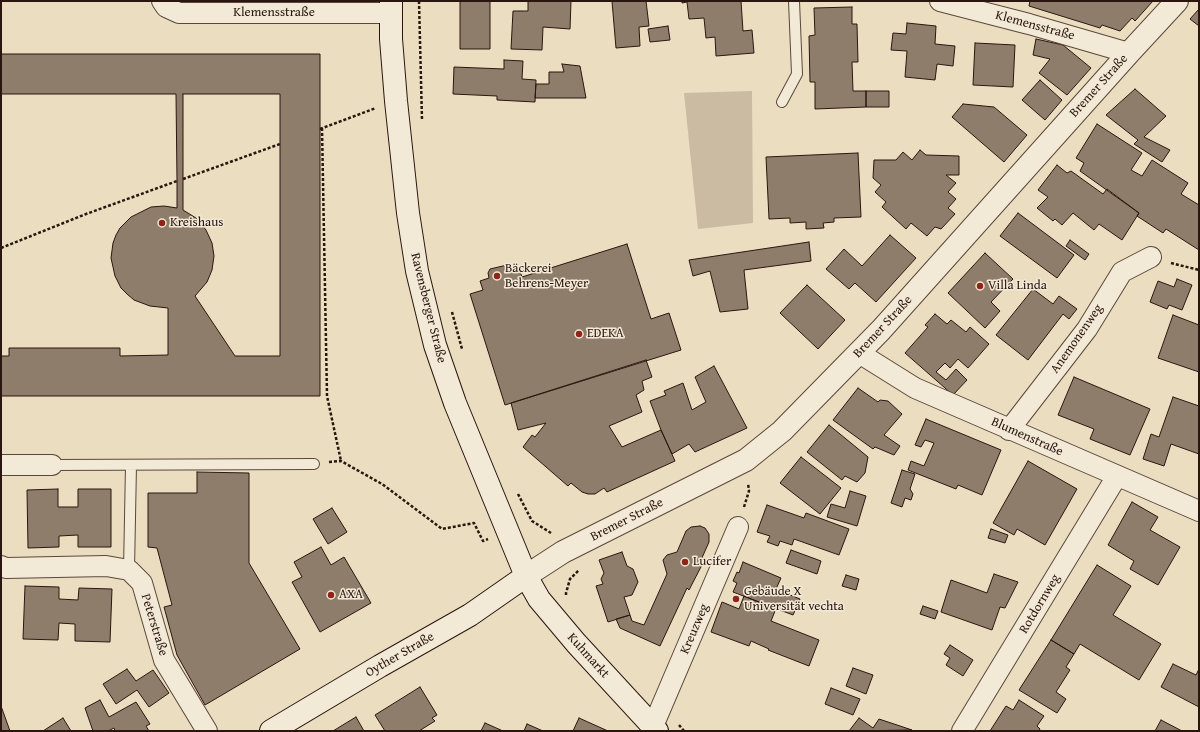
<!DOCTYPE html>
<meta charset="utf-8">
<style>
body{margin:0}
#map{position:relative;width:1200px;height:732px;overflow:hidden;background:#ebddc0;font-family:"Gentium Book Plus",serif}
canvas{display:block}
.frame{position:absolute;inset:0;border:2px solid #2b160f;pointer-events:none}
</style>
<div id="map">
<canvas width="1200" height="732"></canvas>
<div class="frame"></div>
</div>
<script>
const c = document.querySelector('canvas').getContext('2d');
c.lineJoin = 'round';
function fillPath(path, color) { c.fillStyle = color; c.fill(path, 'evenodd'); }
const poly = rows => new Path2D(rows.map(r => 'M' + r).join(''));
function strokePath(path, color, width, dash) { c.strokeStyle = color; c.lineWidth = width; c.lineCap = dash ? 'butt' : 'round'; c.setLineDash(dash || []); c.stroke(path); }
function label(font, color, halo, rows, align = 'center') {
  c.font = font + ' "Gentium Book Plus",serif'; c.lineWidth = 3; c.setLineDash([]); c.textBaseline = 'middle'; c.strokeStyle = halo; c.fillStyle = color; for (const [text, x, y, turn = 0] of rows) {
    c.save(); c.translate(x, y); c.rotate((+turn || 0) * Math.PI / 180); c.textAlign = isNaN(turn) ? turn : align; if (halo) c.strokeText(text, 0, 0); c.fillText(text, 0, 0); c.restore();
  }
}
const green = poly([
 [752,91,753,223,698,229,684,93]
]);
const building = poly([
 [460,1,490,1,490,49,460,49,460,1],
 [528,1,571,1,570,29,543,27,542,50,511,49,513,11,528,11,528,1],
 [612,1,646,1,649,26,639,27,640,46,616,48,612,1],
 [682,1,741,1,743,31,752,30,754,53,716,56,715,37,706,38,704,18,689,19,687,2,682,3,682,1],
 [1030,1,1153,1,1135,21,1132,18,1120,31,1102,25,1100,28,1029,6,1030,1],
 [852,7,852,24,857,24,858,62,852,62,853,91,866,91,866,107,815,109,815,82,810,82,809,36,815,35,814,8,852,7],
 [1199,9,1199,26,1190,19,1199,9],
 [907,23,936,26,935,44,955,46,953,66,937,64,935,80,905,77,907,51,891,50,893,33,906,34,907,23],
 [668,26,670,40,650,42,648,29,668,26],
 [1036,39,1063,45,1091,68,1067,95,1039,73,1050,59,1033,55,1036,39],
 [975,43,1015,45,1013,87,973,85,975,43],
 [1,54,320,54,320,396,1,396,1,356,9,356,9,348,120,348,120,356,168,355,168,308,150,306,134,300,127,294,121,288,115,276,111,258,113,243,116,235,120,228,131,217,151,207,164,206,177,208,177,181,176,94,1,94,1,54],
 [183,94,280,94,280,356,235,356,195,296,207,282,212,270,214,256,212,243,206,230,196,218,183,210,183,94],
 [504,60,523,61,522,79,536,80,535,102,497,100,497,96,453,94,454,67,504,69,504,60],
 [562,64,580,66,586,98,535,98,536,84,549,84,549,72,564,72,562,64],
 [1040,80,1062,100,1045,120,1022,100,1040,80],
 [1135,89,1166,116,1144,137,1170,150,1162,162,1134,144,1138,140,1106,115,1135,89],
 [866,91,889,91,889,107,866,107,866,91],
 [963,104,994,107,1027,135,1004,162,952,117,963,104],
 [1097,124,1142,153,1131,170,1142,176,1152,160,1188,183,1181,194,1199,205,1199,250,1166,229,1163,233,1137,216,1139,213,1080,171,1084,163,1076,158,1097,124],
 [920,150,926,155,959,156,959,175,946,175,956,183,948,192,956,199,948,208,955,214,941,229,935,227,927,236,911,223,906,229,882,207,886,202,875,192,881,185,873,178,874,160,896,160,903,152,912,160,920,150],
 [858,153,861,217,834,218,834,222,823,223,824,228,806,229,806,222,790,223,790,218,769,219,766,157,858,153],
 [1057,165,1067,173,1071,171,1103,194,1107,189,1139,213,1122,240,1099,224,1094,230,1073,213,1062,225,1055,219,1053,221,1037,208,1048,197,1038,190,1057,165],
 [1018,213,1074,255,1057,278,1000,236,1018,213],
 [890,235,916,258,876,302,855,283,849,289,826,269,844,249,862,266,890,235],
 [1070,240,1089,254,1085,260,1066,246,1070,240],
 [809,242,811,261,744,270,748,309,720,312,710,271,693,276,689,260,809,242],
 [627,244,651,319,669,313,681,350,505,405,470,294,483,290,480,281,489,278,488,273,490,269,507,265,511,266,513,271,519,269,522,277,627,244],
 [985,253,1013,279,991,302,1000,311,985,328,948,293,985,253],
 [1177,279,1192,285,1182,310,1169,305,1167,309,1150,302,1158,281,1174,287,1177,279],
 [807,285,845,320,818,349,780,313,807,285],
 [1033,289,1053,304,1059,296,1077,309,1069,319,1063,314,1028,360,996,335,1033,289],
 [935,314,947,324,951,320,966,332,970,327,989,344,968,368,958,359,950,368,945,363,936,372,946,380,956,369,967,380,953,395,905,353,928,327,925,325,935,314],
 [1173,315,1199,325,1199,372,1158,358,1173,315],
 [646,360,652,377,642,381,644,390,636,395,642,412,609,426,622,447,661,430,675,461,607,492,604,488,595,494,588,494,582,492,571,483,568,486,523,447,532,435,535,437,546,423,518,430,511,403,646,360],
 [714,366,747,428,695,452,689,444,672,454,661,430,650,401,666,395,664,391,683,383,692,410,706,402,695,377,714,366],
 [1074,377,1150,409,1130,455,1090,439,1094,429,1058,415,1074,377],
 [858,388,878,402,880,400,888,401,902,414,884,435,900,446,894,455,875,447,873,449,833,420,858,388],
 [1173,397,1199,406,1199,454,1171,444,1164,466,1143,459,1151,434,1159,437,1173,397],
 [926,419,1001,450,982,495,958,485,956,489,908,470,911,461,924,466,934,443,925,440,921,447,915,445,926,419],
 [829,425,868,457,865,473,857,482,845,476,842,480,807,452,829,425],
 [801,457,841,488,820,514,780,483,801,457],
 [1028,461,1077,489,1045,545,1017,529,1014,535,993,523,1028,461],
 [902,470,915,474,910,489,913,494,911,500,905,498,902,507,891,503,902,470],
 [197,472,249,473,249,563,300,649,205,705,177,655,164,607,172,605,157,548,148,547,148,493,197,493,197,472],
 [58,489,58,507,78,507,78,489,111,489,111,547,78,547,78,535,59,536,59,547,28,548,27,490,58,489],
 [850,491,866,496,857,526,827,517,831,504,845,508,850,491],
 [1132,502,1158,517,1150,530,1180,547,1158,585,1130,569,1134,561,1108,545,1132,502],
 [767,505,804,518,806,513,849,529,839,555,794,539,792,545,780,541,778,546,767,542,770,536,757,532,767,505],
 [332,508,347,532,328,544,313,519,332,508],
 [700,526,705,528,709,534,709,542,701,560,704,561,689,590,687,588,660,646,620,628,616,619,630,615,632,621,644,625,667,574,663,560,667,555,677,552,686,531,691,527,700,526],
 [991,529,1008,535,1005,543,988,538,991,529],
 [321,547,331,565,344,557,371,603,320,632,292,582,302,577,294,562,321,547],
 [791,550,821,561,817,574,786,563,791,550],
 [622,552,627,566,633,569,638,582,632,595,624,597,630,615,608,622,596,586,603,584,601,579,604,573,599,560,622,552],
 [743,562,781,578,776,589,800,599,793,615,733,592,737,583,733,581,737,572,739,573,743,562],
 [1097,565,1131,586,1113,615,1161,644,1139,680,1080,644,1074,654,1051,640,1097,565],
 [994,574,1018,582,1005,608,1000,607,992,630,941,612,951,580,987,593,994,574],
 [846,575,859,579,856,590,842,586,846,575],
 [25,586,59,587,59,599,78,600,79,588,112,589,110,642,75,641,75,624,59,623,58,640,23,639,25,586],
 [744,596,768,606,767,608,775,611,771,621,819,640,809,666,768,650,769,649,751,641,749,646,711,632,722,602,739,609,744,596],
 [923,606,938,611,935,619,920,614,923,606],
 [1051,640,1074,654,1066,667,1070,670,1056,692,1066,699,1057,713,1019,690,1051,640],
 [950,645,973,660,963,676,946,665,950,658,944,654,950,645],
 [1173,664,1196,675,1199,669,1199,707,1161,687,1173,664],
 [853,668,873,675,866,694,846,686,853,668],
 [127,669,136,681,153,670,169,693,149,707,137,690,116,704,103,684,127,669],
 [420,687,437,715,432,718,435,721,419,731,385,731,375,715,420,687],
 [831,688,860,699,853,715,825,704,831,688],
 [100,700,109,717,136,702,150,724,146,726,149,731,115,731,114,728,108,731,93,731,85,708,100,700],
 [1019,700,1044,716,1037,726,1040,729,1039,731,990,731,1006,706,1013,710,1019,700],
 [1,706,10,731,1,731,1,706],
 [356,717,364,731,333,731,356,717],
 [63,718,71,731,43,731,63,718],
 [579,718,608,731,573,731,579,718],
 [859,718,873,728,879,719,912,730,849,731,859,718],
 [1161,720,1182,731,1155,731,1161,720],
 [485,723,503,731,481,731,485,723],
 [527,724,543,731,524,731,527,724]
]);
const path = poly([
 [419,1,422,120],
 [322,128,327,396,341,461],
 [320,129,376,108],
 [183,179,280,144],
 [1,248,86,214,177,181],
 [1171,263,1199,270],
 [452,312,462,349],
 [329,462,341,461,382,484,442,529,474,523,483,541,488,539],
 [518,494,532,521,551,533],
 [744,507,749,491,748,483],
 [566,595,566,593,570,579,579,570],
 [679,725,684,731]
]);
const service = poly([
 [782,102,797,74,794,1],
 [52,465,314,464],
 [129,570,131,465]
]);
const minor = poly([
 [162,1,166,7,179,13,391,13],
 [940,1,1029,24,1129,53],
 [859,353,915,388,1199,511],
 [1009,430,1087,329,1122,272,1151,257],
 [1,465,52,465],
 [1,566,6,568,106,566,129,570,142,583,164,660,207,731],
 [651,731,738,527],
 [962,731,1117,476]
]);
const tertiary = poly([
 [526,576,563,552,746,460,782,431,881,330,1129,53,1177,1]
]);
const secondary = poly([
 [391,1,391,39,396,101,408,213,417,271,435,345,455,403,526,576,539,599,576,643,657,731],
 [271,731,380,666,470,615,526,576]
]);
const markers = [
 [162,223,4,"#8f2418"],
 [497,276,4,"#8f2418"],
 [980,286,4,"#8f2418"],
 [579,334,4,"#8f2418"],
 [685,562,4,"#8f2418"],
 [331,595,4,"#8f2418"],
 [736,599,4,"#8f2418"]
];
const streetNames = [
 ["Klemensstraße",274,13],
 ["Klemensstraße",1035,26,15],
 ["Bremer Straße",1099,86,-48],
 ["Ravensberger Straße",428,308,76],
 ["Bremer Straße",883,327,-47],
 ["Anemonenweg",1077,339,-55],
 ["Blumenstraße",1027,437,24],
 ["Bremer Straße",627,520,-27],
 ["Rotdornweg",1040,604,-59],
 ["Peterstraße",154,625,73],
 ["Kreuzweg",695,629,-67],
 ["Oyther Straße",400,655,-30],
 ["Kuhmarkt",588,656,48]
];
const poiNames = [
 ["Kreishaus",170,223],
 ["Bäckerei",505,269],
 ["Behrens-Meyer",505,284],
 ["Villa Linda",988,286],
 ["EDEKA",587,334],
 ["Lucifer",693,562],
 ["Gebäude X",744,592],
 ["Universität vechta",744,607],
 ["AXA",339,595]
];
fillPath(green, '#cabba2');
fillPath(building, '#8f7d6b');
strokePath(building, '#2b160f', 1);
strokePath(service, '#5b483b', 12);
strokePath(minor, '#5b483b', 22);
strokePath(tertiary, '#5b483b', 24);
strokePath(secondary, '#2b160f', 24);
strokePath(path, '#2b160f', 2.5, [3, 2]);
strokePath(service, '#f2e9d6', 10);
strokePath(minor, '#f2e9d6', 20);
strokePath(tertiary, '#f2e9d6', 22);
strokePath(secondary, '#f2e9d6', 22);
for (const [x, y, r, color] of markers) { const dot = new Path2D(); dot.arc(x, y, r, 0, 2 * Math.PI); c.fillStyle = color; c.fill(dot); strokePath(dot, '#f2e9d6', 1.5); }
label('13px', '#2b160f', '#f2e9d6', streetNames);
label('13px', '#2b160f', '#f2e9d6', poiNames, 'left');
</script>
